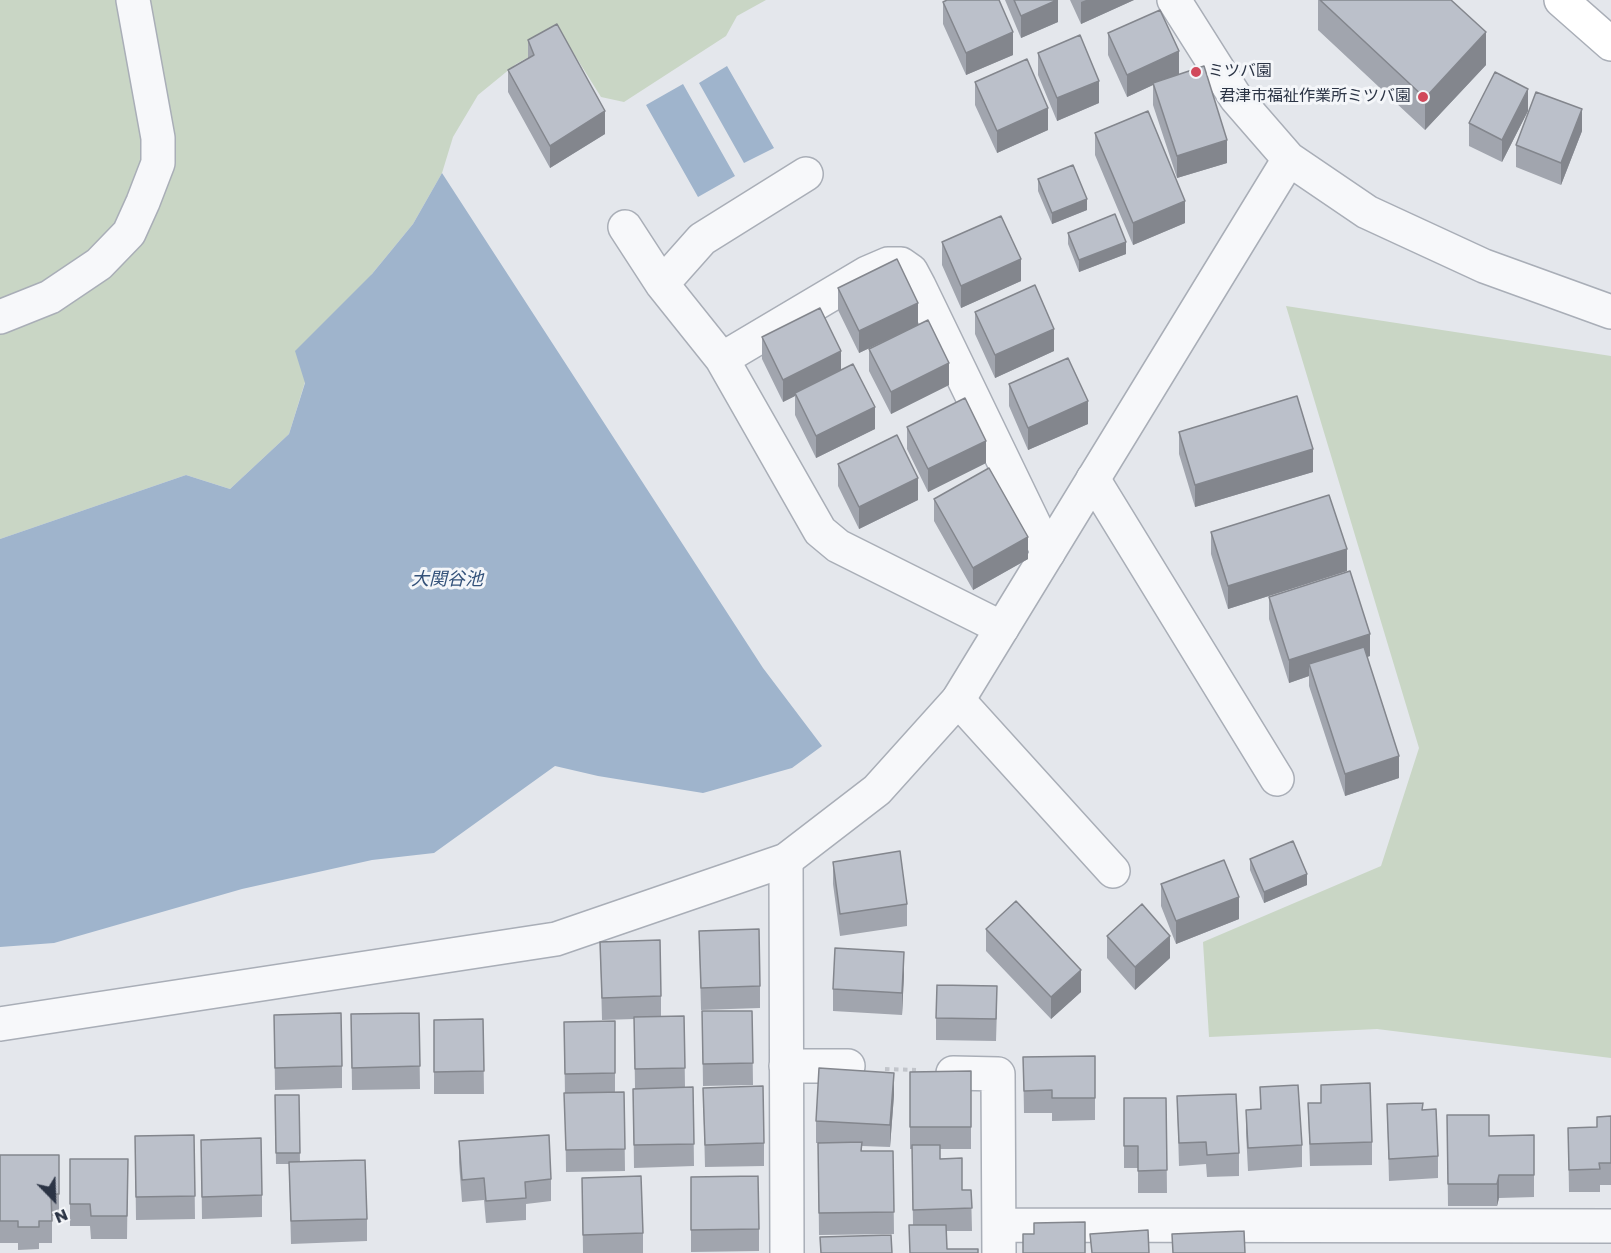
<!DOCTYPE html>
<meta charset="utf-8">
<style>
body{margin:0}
#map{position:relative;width:1611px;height:1253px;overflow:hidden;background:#e4e7ec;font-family:Poppins,sans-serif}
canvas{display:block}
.north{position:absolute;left:24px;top:1169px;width:60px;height:60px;-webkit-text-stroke:4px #f4f6f9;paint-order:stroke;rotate:157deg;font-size:16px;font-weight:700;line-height:24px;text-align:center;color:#2b3445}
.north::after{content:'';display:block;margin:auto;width:21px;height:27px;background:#2b3445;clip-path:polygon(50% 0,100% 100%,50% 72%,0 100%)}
</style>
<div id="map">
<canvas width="1611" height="1253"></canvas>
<div class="north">N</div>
</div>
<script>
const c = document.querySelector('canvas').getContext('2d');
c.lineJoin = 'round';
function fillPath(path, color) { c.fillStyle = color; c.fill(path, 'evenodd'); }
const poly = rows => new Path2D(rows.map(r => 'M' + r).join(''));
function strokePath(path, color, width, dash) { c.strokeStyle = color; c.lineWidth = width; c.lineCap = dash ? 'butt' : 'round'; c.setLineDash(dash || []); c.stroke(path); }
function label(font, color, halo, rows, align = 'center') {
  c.font = font + ' Poppins,"Noto Sans JP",sans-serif'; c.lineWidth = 6; c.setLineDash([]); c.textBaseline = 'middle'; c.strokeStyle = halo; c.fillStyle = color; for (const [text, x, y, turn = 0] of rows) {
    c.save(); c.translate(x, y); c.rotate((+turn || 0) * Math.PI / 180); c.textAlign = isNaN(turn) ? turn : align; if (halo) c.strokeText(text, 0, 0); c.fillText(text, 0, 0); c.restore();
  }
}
const green = poly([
 [0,0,766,0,737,16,726,36,624,102,601,97,564,38,516,64,478,95,453,137,442,173,413,224,372,274,305,382,289,434,230,489,186,475,0,539],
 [1286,306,1611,356,1611,1058,1377,1029,1209,1037,1203,942,1381,866,1419,748]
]);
const water = poly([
 [727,66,774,148,744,163,699,83],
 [683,84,735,176,698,197,646,105],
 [442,173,763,668,822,746,792,768,703,793,598,776,555,766,434,853,372,860,242,889,54,943,0,947,0,539,186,475,230,489,289,434,305,383,295,351,372,274,413,224]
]);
const path = poly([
 [885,1069,916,1070]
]);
const minor = poly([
 [625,227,662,284,722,359,820,531,838,546,1002,628],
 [662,284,702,239,806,174],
 [0,317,50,297,99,264,129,233,143,202,158,163,158,138,133,0],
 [722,359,867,273,888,264,901,264,911,271,919,286,1048,553],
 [1093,479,1277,779],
 [958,700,1113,871],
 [786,860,787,1253],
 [786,1066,848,1066],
 [953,1073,998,1074,999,1253],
 [1000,1225,1611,1226]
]);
const tertiary = poly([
 [1174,0,1236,98,1289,159,1367,212,1484,266,1611,312],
 [0,1024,556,939,786,860,877,790,958,700,1289,159]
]);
const secondary = poly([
 [1561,0,1611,44]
]);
const wall = poly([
 [1005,0,1058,0,1058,22,1021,38],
 [1070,0,1134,0,1081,24],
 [1318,0,1451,0,1486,65,1425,130,1318,30],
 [943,2,1013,55,966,75,943,24],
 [1108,33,1179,74,1171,77,1227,163,1177,178,1153,105,1153,85,1127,97,1108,55],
 [528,40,605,134,550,168,508,92,508,70,528,58],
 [1038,53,1099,103,1057,121,1038,75],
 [975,82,1048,130,997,153,975,105],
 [1528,111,1502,162,1469,146,1469,123],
 [1582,131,1561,185,1516,167,1516,145],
 [1095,133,1185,223,1133,245,1095,155],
 [1038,179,1087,210,1052,224,1038,191],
 [1068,233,1126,254,1079,272,1068,244],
 [942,242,1021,281,961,308,942,265],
 [838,288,918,325,859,353,838,310],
 [975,312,1054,351,995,378,975,334],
 [762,337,841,370,875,429,816,458,795,415,795,396,783,402,762,359],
 [869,349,949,385,891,414,869,371],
 [1009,384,1088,424,1028,450,1009,406],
 [907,427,986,463,928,492,907,449],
 [1179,432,1313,472,1195,507,1179,454],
 [838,464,918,500,859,529,838,486],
 [934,499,1028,559,973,590,934,521],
 [1211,532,1347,571,1228,609,1211,554],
 [1269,597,1370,656,1367,657,1399,778,1345,796,1309,686,1309,676,1289,683,1269,619],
 [1250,859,1307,885,1264,903,1250,870],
 [833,862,907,904,907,926,840,936,833,884],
 [1161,884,1239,919,1176,944,1161,906],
 [986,929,1081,992,1051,1019,986,951],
 [699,931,760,986,760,1008,701,1010],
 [1107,936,1170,958,1135,990,1107,958],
 [600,942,661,996,661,1016,684,1016,685,1088,693,1087,694,1166,634,1168,633,1089,635,1088,634,1019,602,1020],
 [904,974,902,1015,833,1011,833,989],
 [997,1008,996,1041,936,1040,936,1018],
 [702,1011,752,1011,753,1085,703,1086],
 [419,1013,420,1089,352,1090,351,1014],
 [274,1015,342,1066,342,1088,275,1090],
 [483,1019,484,1094,434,1094,434,1020],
 [615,1021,615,1092,624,1092,625,1171,566,1172,564,1022],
 [1095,1056,1095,1120,1052,1121,1052,1113,1024,1113,1023,1057],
 [971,1071,971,1149,940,1149,940,1159,962,1190,971,1190,972,1231,946,1231,910,1253,913,1225,912,1149,910,1149,910,1072],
 [1260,1087,1302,1145,1302,1167,1248,1171,1246,1132,1246,1110,1260,1109],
 [703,1088,764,1143,764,1166,705,1167],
 [275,1095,299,1095,300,1162,367,1219,367,1241,291,1244,289,1164,276,1164],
 [894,1095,890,1147,862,1146,862,1151,893,1151,894,1234,819,1235,818,1143,816,1143,816,1121],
 [1177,1096,1239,1153,1239,1176,1207,1177,1206,1164,1179,1166],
 [1124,1098,1166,1098,1167,1193,1138,1193,1138,1168,1124,1168],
 [1308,1103,1372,1142,1372,1165,1310,1166],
 [1387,1104,1423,1110,1438,1156,1438,1178,1389,1181],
 [1447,1115,1489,1136,1534,1135,1534,1197,1499,1198,1497,1206,1448,1206],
 [1611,1116,1611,1185,1600,1185,1600,1192,1569,1192,1568,1128,1597,1127,1597,1117],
 [194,1135,195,1219,136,1220,135,1136],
 [201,1140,262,1195,262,1217,202,1219],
 [459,1141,551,1179,551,1201,526,1204,526,1220,486,1223,484,1200,462,1202,459,1163],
 [0,1155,59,1155,59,1216,52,1216,52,1243,39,1243,39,1249,18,1250,18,1243,0,1243],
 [70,1159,128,1159,127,1239,91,1239,90,1226,70,1226],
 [691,1177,759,1229,759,1251,691,1252],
 [582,1178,643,1233,643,1253,583,1253]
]);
const shadedWall = poly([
 [1057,0,1058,0,1058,22,1021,38,1021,16],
 [1086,0,1134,0,1081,24,1081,2],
 [1013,32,1013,55,966,75,966,53],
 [1486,32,1486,65,1425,130,1425,98],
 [1179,51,1179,74,1154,85,1153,83,1153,85,1127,97,1127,75],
 [1099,81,1099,103,1057,121,1057,98],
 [1528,89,1528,111,1502,162,1502,140],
 [1048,108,1048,130,997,153,997,131],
 [1582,109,1582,131,1561,185,1561,163],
 [605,111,605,134,550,168,550,146],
 [1227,140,1227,163,1177,178,1177,156],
 [1087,199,1087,210,1052,224,1052,213],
 [1185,201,1185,223,1133,245,1133,223],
 [1126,242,1126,254,1079,272,1079,260],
 [1021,259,1021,281,961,308,961,286],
 [918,303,918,325,859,353,859,331],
 [1054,329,1054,351,995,378,995,355],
 [841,351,841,373,795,393,795,396,783,402,783,380],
 [949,363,949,385,891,414,891,392],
 [1088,401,1088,424,1028,450,1028,428],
 [875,407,875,429,816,458,816,436],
 [986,441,986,463,928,492,928,469],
 [1313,449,1313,472,1195,507,1195,485],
 [918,478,918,500,859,529,859,507],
 [1028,537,1028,559,973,590,973,568],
 [1347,549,1347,571,1228,609,1228,586],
 [1370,634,1370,656,1313,675,1309,664,1309,676,1289,683,1289,660],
 [1399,756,1399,778,1345,796,1345,774],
 [1307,874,1307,885,1264,903,1264,892],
 [1239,897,1239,919,1176,944,1176,921],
 [1170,936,1170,958,1135,990,1135,967],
 [904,952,904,974,902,1015,902,993],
 [1081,970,1081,992,1051,1019,1051,997],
 [894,1073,894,1095,890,1147,890,1125],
 [1499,1175,1499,1198,1497,1206,1497,1184]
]);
const building = poly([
 [947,0,999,0,1013,32,966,53,943,2,947,0],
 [1014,0,1057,0,1021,16,1014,0],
 [1320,0,1451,0,1486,32,1425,98,1320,0],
 [1160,10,1179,51,1127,75,1108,33,1160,10],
 [557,24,605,111,550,146,508,70,534,55,528,40,557,24],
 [1080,35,1099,81,1057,98,1038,53,1080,35],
 [1027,59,1048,108,997,131,975,82,1027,59],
 [1204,66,1227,140,1177,156,1153,83,1204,66],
 [1495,72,1528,89,1502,140,1469,123,1495,72],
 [1536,92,1582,109,1561,163,1516,145,1536,92],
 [1148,111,1185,201,1133,223,1095,133,1148,111],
 [1073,165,1087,199,1052,213,1038,179,1073,165],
 [1115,214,1126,242,1079,260,1068,233,1115,214],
 [1001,216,1021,259,961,286,942,242,1001,216],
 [897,259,918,303,859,331,838,288,897,259],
 [1035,285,1054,329,995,355,975,312,1035,285],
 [820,308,841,351,783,380,762,337,820,308],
 [928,320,949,363,891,392,869,349,928,320],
 [1068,358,1088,401,1028,428,1009,384,1068,358],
 [853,364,875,407,816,436,795,393,853,364],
 [1297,396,1313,449,1195,485,1179,432,1297,396],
 [965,398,986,441,928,469,907,427,965,398],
 [897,435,918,478,859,507,838,464,897,435],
 [989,468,1028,537,973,568,934,499,989,468],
 [1329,495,1347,549,1228,586,1211,532,1329,495],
 [1350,571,1370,634,1289,660,1269,597,1350,571],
 [1364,647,1399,756,1345,774,1309,664,1364,647],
 [1293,841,1307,874,1264,892,1250,859,1293,841],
 [900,851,907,904,840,914,833,862,900,851],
 [1224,860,1239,897,1176,921,1161,884,1224,860],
 [1016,901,1081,970,1051,997,986,929,1016,901],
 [1142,904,1170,936,1135,967,1107,936,1142,904],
 [759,929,760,986,701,988,699,931,759,929],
 [660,940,661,996,602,998,600,942,660,940],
 [835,948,904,952,902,993,833,989,835,948],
 [937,985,997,986,996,1019,936,1018,937,985],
 [702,1011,752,1011,753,1063,703,1064,702,1011],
 [341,1013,342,1066,275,1068,274,1015,341,1013],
 [419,1013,420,1066,352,1068,351,1014,419,1013],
 [684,1016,685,1068,635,1069,634,1017,684,1016],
 [483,1019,484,1071,434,1072,434,1020,483,1019],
 [615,1021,615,1073,565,1074,564,1022,615,1021],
 [1095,1056,1095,1098,1052,1098,1052,1090,1024,1091,1023,1057,1095,1056],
 [819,1068,894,1073,890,1125,816,1121,819,1068],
 [971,1071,971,1127,910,1127,910,1072,971,1071],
 [1370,1083,1372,1142,1310,1144,1308,1103,1321,1103,1321,1085,1370,1083],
 [1298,1085,1302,1145,1248,1148,1246,1110,1261,1109,1260,1087,1298,1085],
 [763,1086,764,1143,705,1145,703,1088,763,1086],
 [693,1087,694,1144,634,1145,633,1089,693,1087],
 [624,1092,625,1149,566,1150,564,1093,624,1092],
 [1236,1094,1239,1153,1207,1155,1206,1142,1179,1143,1177,1096,1236,1094],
 [275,1095,299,1095,300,1153,276,1153,275,1095],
 [1124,1098,1166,1098,1167,1170,1138,1171,1138,1146,1124,1146,1124,1098],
 [1423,1103,1422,1110,1436,1109,1438,1156,1389,1159,1387,1104,1423,1103],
 [1447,1115,1489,1115,1489,1136,1534,1135,1534,1175,1499,1175,1497,1184,1448,1184,1447,1115],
 [1611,1116,1611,1163,1599,1163,1600,1169,1569,1170,1568,1128,1597,1127,1597,1117,1611,1116],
 [194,1135,195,1196,136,1197,135,1136,194,1135],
 [549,1135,551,1179,525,1182,526,1198,486,1201,484,1178,462,1180,459,1141,549,1135],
 [261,1138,262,1195,202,1197,201,1140,261,1138],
 [862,1142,861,1151,893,1151,894,1212,819,1213,818,1143,862,1142],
 [912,1145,940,1145,940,1159,962,1158,962,1190,971,1190,972,1208,913,1210,912,1145],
 [0,1155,59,1155,59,1194,51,1194,52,1221,39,1221,39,1227,18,1227,18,1221,0,1221,0,1155],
 [70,1159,128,1159,127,1216,91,1216,90,1204,70,1204,70,1159],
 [365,1160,367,1219,291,1221,289,1162,365,1160],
 [641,1176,643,1233,583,1235,582,1178,641,1176],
 [758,1176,759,1229,691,1230,691,1177,758,1176],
 [1085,1222,1085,1253,1023,1253,1023,1234,1034,1234,1034,1223,1085,1222],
 [909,1225,946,1225,947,1249,978,1249,978,1253,910,1253,909,1225],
 [1148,1230,1149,1253,1092,1253,1090,1234,1148,1230],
 [1244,1231,1245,1253,1173,1253,1172,1234,1244,1231],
 [891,1235,892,1253,821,1253,820,1237,891,1235]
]);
const markers = [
 [1196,72,6,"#d1495b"],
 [1423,97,6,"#d1495b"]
];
const poiNames = [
 ["ミツバ園",1208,72],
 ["君津市福祉作業所ミツバ園",1411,97,"right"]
];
const waterNames = [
 ["大関谷池",447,580]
];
fillPath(green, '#c9d6c5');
fillPath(water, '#9fb4cc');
strokePath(minor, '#a9aeb7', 36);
strokePath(tertiary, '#a9aeb7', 36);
strokePath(secondary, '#a9aeb7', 36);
strokePath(path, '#c2c5cb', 4, [4.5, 4.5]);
strokePath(minor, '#f7f8fa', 33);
strokePath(tertiary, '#f7f8fa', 33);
strokePath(secondary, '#fff', 33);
fillPath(wall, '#a1a5ae');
fillPath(shadedWall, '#83868d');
fillPath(building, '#bbc0ca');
strokePath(building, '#83868d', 1.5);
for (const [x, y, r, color] of markers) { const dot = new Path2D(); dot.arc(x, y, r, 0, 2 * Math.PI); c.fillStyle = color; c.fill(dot); strokePath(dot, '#f4f6f9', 2); }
label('16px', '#2b3445', '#f4f6f9', poiNames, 'left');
label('italic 18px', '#34527a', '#f4f6f9', waterNames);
</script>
